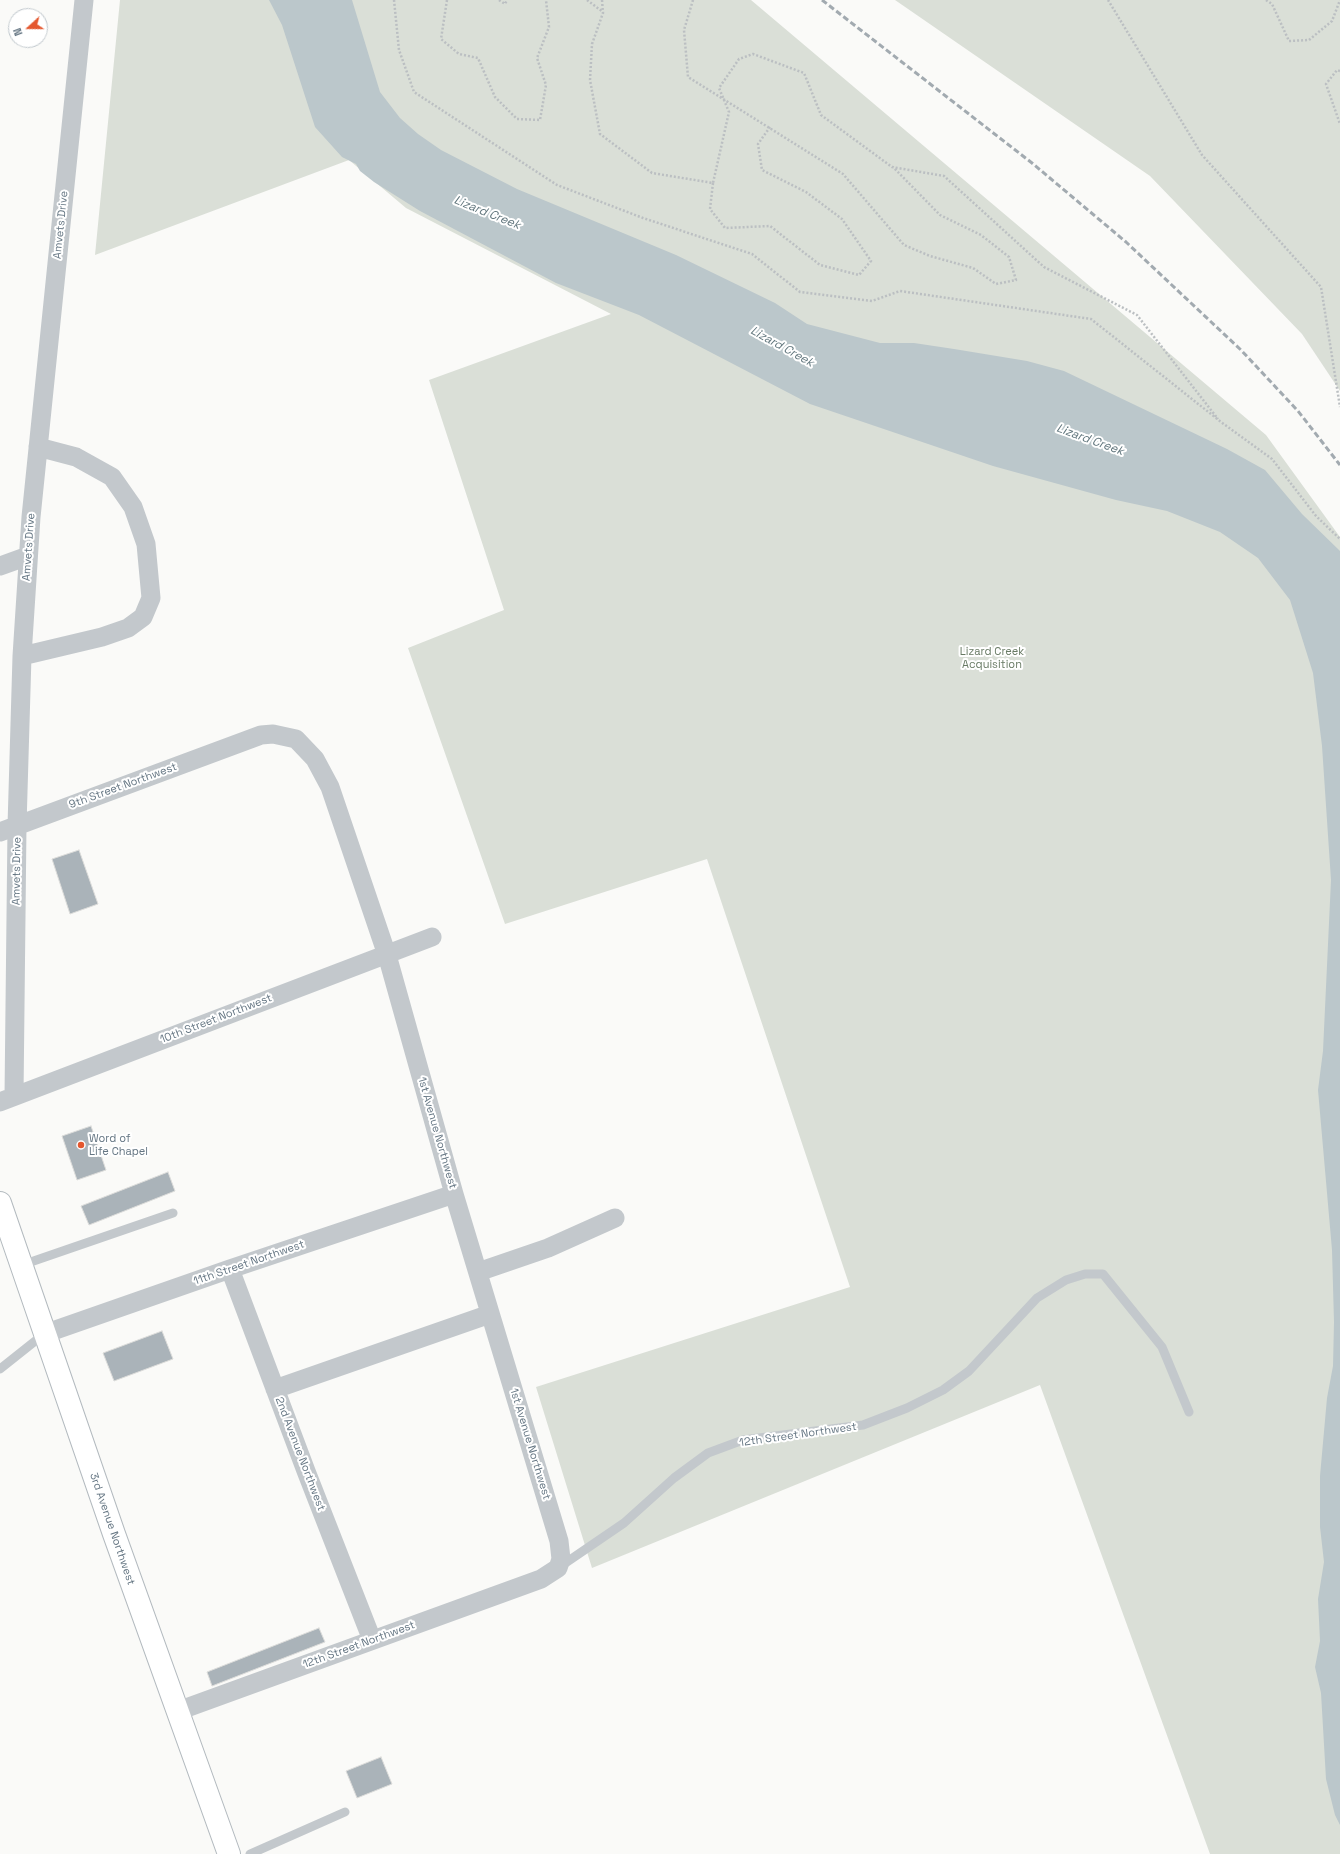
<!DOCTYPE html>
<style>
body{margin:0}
#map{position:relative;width:1340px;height:1854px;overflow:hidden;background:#fafaf8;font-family:"Space Grotesk",sans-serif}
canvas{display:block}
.north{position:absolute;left:8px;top:8px;width:40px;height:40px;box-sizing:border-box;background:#fff;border:1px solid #c1c8cd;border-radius:50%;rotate:249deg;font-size:11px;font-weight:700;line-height:16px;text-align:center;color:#657683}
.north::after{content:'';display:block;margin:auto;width:14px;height:18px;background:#e4572e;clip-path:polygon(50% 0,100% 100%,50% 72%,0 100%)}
</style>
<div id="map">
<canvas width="1340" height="1854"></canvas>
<div class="north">N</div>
</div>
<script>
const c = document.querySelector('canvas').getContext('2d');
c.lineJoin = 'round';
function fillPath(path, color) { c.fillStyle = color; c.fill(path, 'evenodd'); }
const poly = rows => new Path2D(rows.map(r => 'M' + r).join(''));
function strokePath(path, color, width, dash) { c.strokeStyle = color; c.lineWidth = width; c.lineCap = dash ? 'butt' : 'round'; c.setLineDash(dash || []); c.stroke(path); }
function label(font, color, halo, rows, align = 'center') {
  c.font = font + ' "Space Grotesk",sans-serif'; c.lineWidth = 4; c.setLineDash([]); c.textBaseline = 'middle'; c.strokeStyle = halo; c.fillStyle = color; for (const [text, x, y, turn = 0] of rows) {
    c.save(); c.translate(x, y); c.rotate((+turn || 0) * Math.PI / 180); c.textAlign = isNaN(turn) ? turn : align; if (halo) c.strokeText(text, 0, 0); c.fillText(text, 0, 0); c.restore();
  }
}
const green = poly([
 [120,0,751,0,1266,435,1340,537,1340,1854,1210,1854,1040,1385,592,1568,536,1387,850,1287,707,859,505,924,408,648,504,610,429,380,611,314,406,208,349,160,95,255],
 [895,0,1340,0,1340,391,1302,334,1150,176]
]);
const water = poly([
 [269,0,352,0,380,92,400,118,418,134,441,150,517,189,676,255,775,303,807,324,880,343,914,343,954,349,1027,361,1064,371,1227,449,1265,470,1302,514,1340,551,1340,1825,1335,1815,1326,1779,1321,1693,1315,1667,1320,1641,1318,1599,1324,1562,1320,1527,1320,1476,1327,1398,1333,1366,1334,1322,1332,1250,1318,1090,1323,1051,1331,880,1322,746,1313,673,1290,600,1258,558,1220,532,1167,511,1116,500,993,466,810,404,639,315,556,283,420,211,374,182,360,171,356,164,342,157,315,127,282,25]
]);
const building = poly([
 [79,850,98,904,70,914,52,859,79,850],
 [91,1126,106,1170,77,1180,62,1136,91,1126],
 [168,1172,175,1191,89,1225,81,1206,168,1172],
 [162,1331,173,1359,114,1381,103,1353,162,1331],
 [319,1628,325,1642,212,1686,207,1672,319,1628],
 [381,1757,392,1784,357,1798,346,1771,381,1757]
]);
const path = poly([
 [394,0,399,50,414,92,557,185,643,218,752,254,800,292,872,301,900,291,1091,319,1221,422,1272,459,1316,516,1340,539],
 [447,0,441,39,459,54,478,58,495,97,517,119,540,120,546,85,537,58,549,27,546,0],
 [499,0,505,4,507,0],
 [587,0,603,12],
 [602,0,603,13,592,44,590,80,600,134,652,173,713,183,729,112,719,88,739,59,753,54,804,73,821,115,892,167,944,176,1044,267,1137,315,1218,419],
 [693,0,684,30,688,77,843,174,904,245,930,256,973,268,996,284,1016,280,1009,257,981,235,940,215,893,167],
 [1108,0,1202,155,1321,287,1340,407],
 [1266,0,1272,4,1289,41,1309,40,1332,21,1340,0],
 [1340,71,1337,70,1326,84,1340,124],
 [713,183,710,209,725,228,770,226,820,265,859,275,871,261,842,219,806,192,762,170,758,144,770,127]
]);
const service = poly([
 [22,1265,173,1213],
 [0,1369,44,1334],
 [561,1566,624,1523,674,1478,708,1453,743,1440,863,1425,907,1408,943,1390,969,1371,1037,1298,1066,1280,1085,1274,1103,1274,1162,1347,1189,1412],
 [250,1854,345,1812]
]);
const minor = poly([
 [0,566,28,556],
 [22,656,102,637,128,628,143,617,151,598,146,544,133,507,112,477,76,457,38,447],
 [0,832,261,735,273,734,296,739,315,759,330,787,387,955,454,1194,559,1541,561,1559,558,1568,541,1579,178,1711],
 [14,1096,17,826,22,656,31,517,84,0],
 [0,1102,432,937],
 [230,1269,306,1471,372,1640],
 [478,1272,548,1248,615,1218],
 [44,1334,230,1269,454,1194],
 [275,1389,490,1314]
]);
const secondary = poly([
 [0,1203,114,1534,229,1854]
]);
const rail = poly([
 [822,0,1032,163,1126,242,1241,350,1298,411,1340,465]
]);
const markers = [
 [81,1145,4,"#e4572e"]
];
const streetNames = [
 ["Amvets Drive",61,225,-84],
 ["Amvets Drive",29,547,-86],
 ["9th Street Northwest",123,786,-20],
 ["Amvets Drive",17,871,-89],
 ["10th Street Northwest",216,1019,-21],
 ["1st Avenue Northwest",437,1133,74],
 ["11th Street Northwest",249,1263,-19],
 ["12th Street Northwest",798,1435,-8],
 ["1st Avenue Northwest",530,1444,73],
 ["2nd Avenue Northwest",300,1454,69],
 ["3rd Avenue Northwest",112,1529,71],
 ["12th Street Northwest",359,1645,-20]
];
const parkNames = [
 ["Lizard Creek",992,652],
 ["Acquisition",992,665]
];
const poiNames = [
 ["Word of",89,1139],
 ["Life Chapel",89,1152]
];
const waterNames = [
 ["Lizard Creek",487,213,22],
 ["Lizard Creek",782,347,29],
 ["Lizard Creek",1090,440,20]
];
fillPath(green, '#dadfd7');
fillPath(water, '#bbc7cb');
fillPath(building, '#aab3b9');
strokePath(building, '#dcdcda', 1);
strokePath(secondary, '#b3babf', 24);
strokePath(path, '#bbbfc2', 2.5, [2, 2]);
strokePath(service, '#c3c8cc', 9);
strokePath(minor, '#c3c8cc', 19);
strokePath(secondary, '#fff', 22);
strokePath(rail, '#a2aab0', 3, [6, 3]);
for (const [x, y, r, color] of markers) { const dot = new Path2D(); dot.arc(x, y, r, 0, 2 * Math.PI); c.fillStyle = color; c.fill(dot); strokePath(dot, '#fff', 1.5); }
label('11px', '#657683', '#fff', streetNames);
label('11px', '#687a64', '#fff', parkNames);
label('11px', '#657683', '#fff', poiNames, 'left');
label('italic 12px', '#60757c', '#fff', waterNames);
</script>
